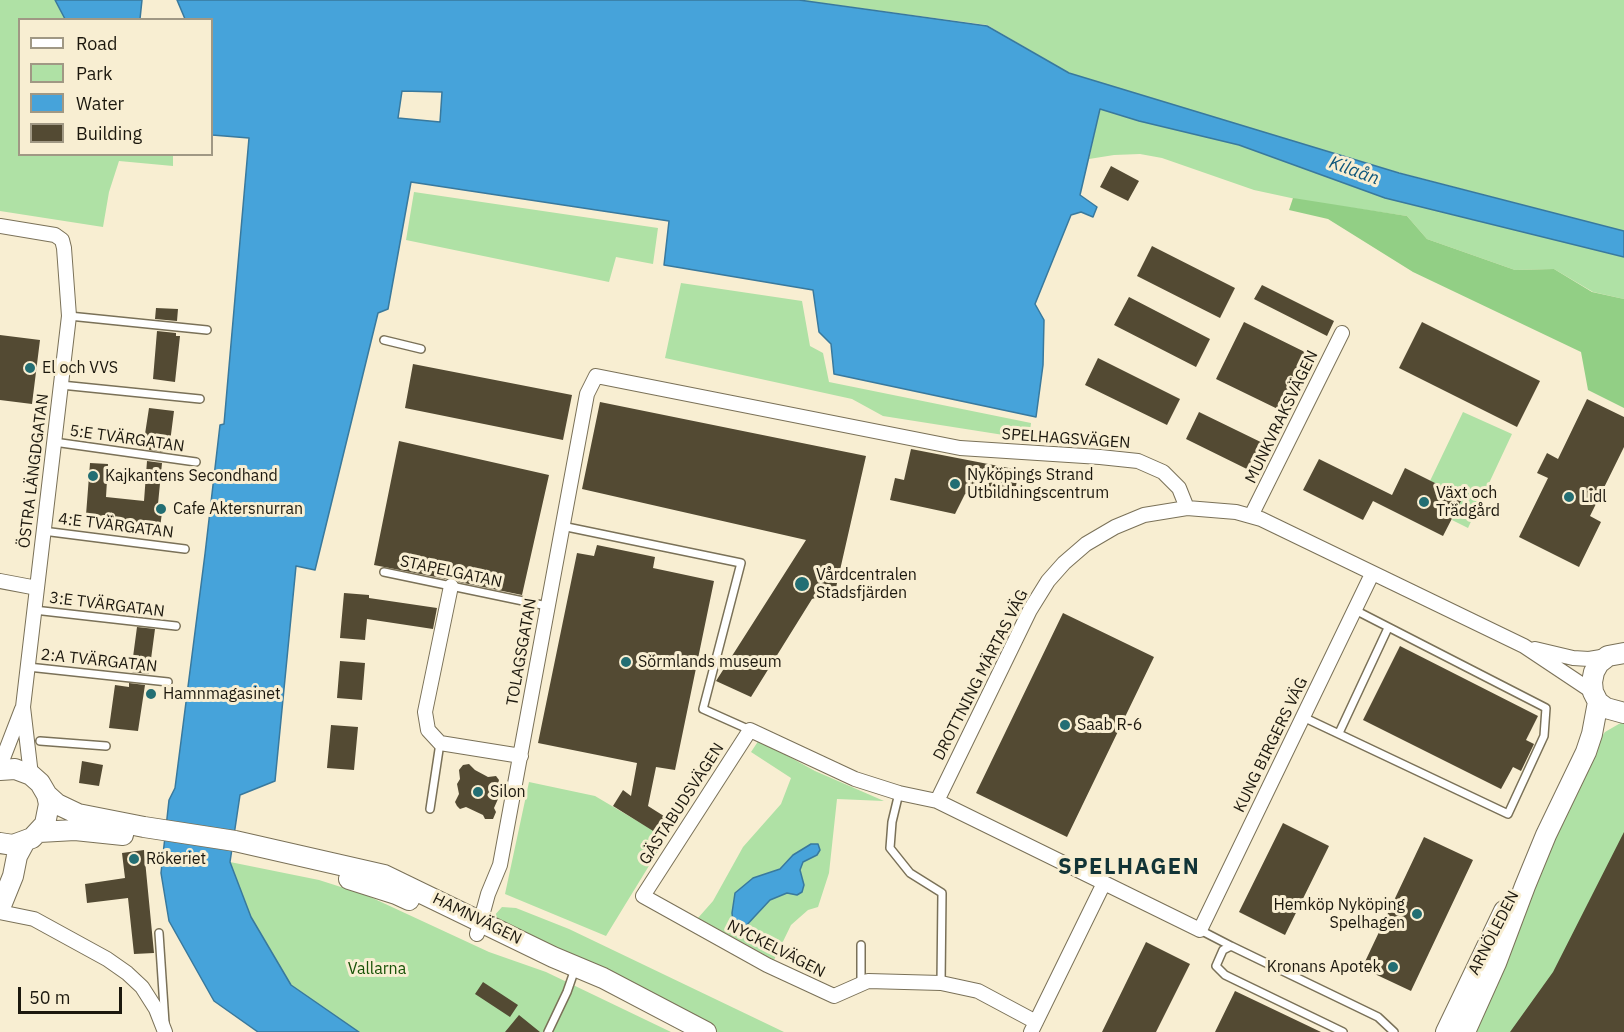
<!DOCTYPE html>
<meta charset="utf-8">
<style>
body{margin:0}
#map{position:relative;width:1624px;height:1032px;overflow:hidden;background:#f8eed2;font-family:"IBM Plex Sans",sans-serif}
canvas{display:block}
.legend{position:absolute;left:18px;top:18px;width:195px;height:138px;box-sizing:border-box;background:#f8eed2;border:2px solid #a09884;margin:0;padding:8px 10px;list-style:none;font-size:18px;color:#1c180e}
.legend li{display:flex;align-items:center;gap:12px;height:30px}
.legend b{width:30px;border:2px solid #a09884}
.scale{position:absolute;left:18px;top:987px;width:104px;height:27px;box-sizing:border-box;border:3px solid #1c180e;border-top:0;padding-left:8px;font-size:18px;line-height:21px;white-space:nowrap;color:#1c180e;-webkit-text-stroke:4px #f8eed2;paint-order:stroke}
</style>
<div id="map">
<canvas width="1624" height="1032"></canvas>
<ul class="legend">
<li><b style="height:8px;background:#fff"></b>Road</li>
<li><b style="height:16px;background:#afe1a5"></b>Park</li>
<li><b style="height:16px;background:#46a3da"></b>Water</li>
<li><b style="height:16px;background:#534a33"></b>Building</li>
</ul>
<div class="scale">50 m</div>
</div>
<script>
const c = document.querySelector('canvas').getContext('2d');
c.lineJoin = 'round';
function fillPath(path, color) { c.fillStyle = color; c.fill(path, 'evenodd'); }
const poly = rows => new Path2D(rows.map(r => 'M' + r).join(''));
function strokePath(path, color, width, dash) { c.strokeStyle = color; c.lineWidth = width; c.lineCap = dash ? 'butt' : 'round'; c.setLineDash(dash || []); c.stroke(path); }
function label(font, color, halo, rows, align = 'center') {
  c.font = font + ' "IBM Plex Sans",sans-serif'; c.lineWidth = 6; c.setLineDash([]); c.textBaseline = 'middle'; c.strokeStyle = halo; c.fillStyle = color; for (const [text, x, y, turn = 0] of rows) {
    c.save(); c.translate(x, y); c.rotate((+turn || 0) * Math.PI / 180); c.textAlign = isNaN(turn) ? turn : align; if (halo) c.strokeText(text, 0, 0); c.fillText(text, 0, 0); c.restore();
  }
}
const green = poly([
 [0,0,55,0,65,19,20,20,20,154,173,155,173,166,119,161,109,192,103,227,0,211],
 [799,0,1624,0,1624,231,1393,171,1069,73,987,25],
 [1100,109,1139,121,1239,145,1385,198,1624,257,1624,299,1593,292,1554,269,1515,270,1427,239,1407,216,1305,201,1254,190,1162,158,1140,154,1114,155,1089,159],
 [414,192,658,228,653,264,616,257,609,282,406,240],
 [681,283,802,301,810,346,823,353,829,382,1031,423,1029,439,883,416,852,399,665,358],
 [1463,412,1512,434,1468,528,1452,520,1462,497,1430,481],
 [1624,721,1624,1032,1471,1032,1542,860,1591,751,1605,732],
 [759,740,815,771,884,801,837,799,829,873,818,907,808,910,791,925,774,960,698,918,713,901,743,847,781,804,791,778,751,752],
 [529,782,595,796,666,838,606,936,505,894],
 [230,862,319,880,366,895,489,952,546,972,671,1032,359,1032,291,986,251,917],
 [502,907,516,908,569,929,784,1032,716,1032,493,917]
]);
const forest = poly([
 [1293,198,1407,216,1427,239,1515,270,1554,269,1592,292,1624,299,1624,408,1588,390,1581,352,1413,272,1328,219,1289,210]
]);
const water = poly([
 [55,0,142,0,140,19,65,19,55,0],
 [177,0,799,0,987,26,1069,73,1399,173,1624,231,1624,257,1385,198,1239,145,1139,121,1100,109,1080,195,1097,207,1093,217,1081,212,1071,215,1035,304,1044,320,1043,365,1036,417,834,374,831,344,819,332,813,290,664,265,669,221,411,182,388,309,378,313,315,570,296,566,275,781,240,795,230,862,251,917,291,985,359,1032,258,1032,214,1001,169,921,161,873,169,800,175,788,205,554,220,425,224,424,249,138,212,135,212,20,185,19,177,0],
 [402,91,442,92,440,122,398,118,402,91],
 [811,844,818,844,820,850,817,855,803,862,800,870,804,885,802,892,797,895,787,893,770,900,743,929,736,929,733,922,732,913,735,893,753,878,780,869,793,855,811,844]
]);
const building = poly([
 [1111,166,1139,181,1128,201,1100,187],
 [1152,246,1235,288,1220,318,1137,276],
 [1262,285,1334,321,1327,336,1254,299],
 [1129,297,1210,339,1196,367,1114,325],
 [156,308,178,309,177,321,155,319],
 [1244,322,1317,358,1288,414,1216,379],
 [1422,322,1540,381,1517,427,1399,368],
 [157,331,176,333,176,336,180,336,175,382,153,379],
 [0,335,40,340,32,404,0,400],
 [1098,358,1180,399,1167,425,1085,385],
 [413,364,572,395,563,440,405,408],
 [1587,399,1624,417,1624,447,1590,516,1601,522,1579,567,1519,537,1548,478,1537,473,1547,453,1558,459],
 [600,402,866,456,835,592,812,599,751,697,716,681,806,540,582,489],
 [149,408,174,411,169,450,164,450,163,452,149,450,149,448,143,447],
 [1199,412,1273,448,1259,475,1186,439],
 [399,441,549,475,522,595,459,582,452,577,446,579,374,565],
 [911,449,1019,470,1015,491,1003,489,997,500,965,494,955,514,890,500,895,478,904,480],
 [1319,459,1392,495,1405,468,1463,497,1443,536,1373,501,1363,520,1303,490],
 [147,461,162,463,158,504,163,505,159,535,138,532,139,524,111,521,111,516,86,515,90,463,108,464,106,497,144,501],
 [597,545,655,557,653,568,714,581,675,770,656,767,648,806,667,818,658,834,613,806,623,790,631,796,637,763,538,743,577,553,594,556],
 [344,593,369,595,369,598,437,608,433,629,367,619,365,640,340,638],
 [1063,613,1154,657,1067,837,976,793],
 [137,627,155,629,149,674,131,672],
 [1400,646,1538,716,1526,740,1534,744,1521,771,1513,767,1501,789,1363,720],
 [340,661,365,663,362,700,337,698],
 [129,683,145,685,138,731,109,728,115,685,129,687],
 [331,725,358,727,354,770,327,768],
 [82,761,103,765,99,786,79,783],
 [469,764,475,770,488,777,496,776,499,780,496,792,498,799,494,808,496,812,493,819,485,819,483,815,466,807,460,809,457,806,455,802,459,794,457,784,460,779,459,770,463,765],
 [1283,823,1329,846,1285,935,1239,912],
 [1624,832,1624,1032,1510,1032,1553,972],
 [1424,837,1473,860,1411,991,1362,968],
 [144,850,154,953,134,954,128,898,87,903,85,884,125,878,122,853],
 [1146,942,1190,964,1156,1032,1102,1032],
 [483,982,518,1005,510,1017,475,994],
 [1235,991,1321,1032,1215,1032],
 [519,1015,540,1032,505,1032]
]);
const lane = poly([
 [69,316,207,330],
 [384,340,421,349],
 [61,385,200,399],
 [54,442,196,462],
 [562,526,741,563,703,709,750,730],
 [43,531,185,549],
 [384,572,547,606],
 [34,610,176,626],
 [28,667,168,682],
 [1303,717,1508,814,1544,736,1546,708,1355,610],
 [1339,733,1388,628],
 [40,741,106,746],
 [899,793,892,822,890,848,910,873,942,893,941,983],
 [430,809,440,743],
 [1200,930,1231,946],
 [159,933,165,1023],
 [861,984,861,945],
 [548,1032,567,992,575,969],
 [1343,1032,1225,975,1216,966,1223,950,1231,946,1378,1017,1394,1032]
]);
const street = poly([
 [0,226,55,235,62,240,64,248,69,316,23,707,31,775],
 [1251,516,1342,333],
 [0,581,37,588],
 [451,586,425,712,428,730,440,743,521,756],
 [1535,649,1573,658,1589,659,1607,656],
 [0,766,22,709],
 [937,801,1030,610,1048,581,1064,563,1086,544,1115,527,1144,515,1187,508],
 [0,912,34,919,107,959,127,973,142,987,156,1009,165,1032],
 [477,934,488,894,500,865,587,394,596,376,960,448,1100,457,1138,461,1163,472,1179,488,1187,508,1236,512,1261,519,1524,646,1593,692],
 [1036,1022,978,991,941,983,868,981,834,996,767,965,643,896,750,730,855,779,899,793,937,801,1200,930,1372,574],
 [1031,1032,1104,883]
]);
const secondary = poly([
 [1624,653,1608,656,1599,663,1594,672,1592,682,1593,692,1598,702,1606,708,1624,713],
 [0,770,15,769,31,775,40,783,47,795,49,804,45,824,32,838,13,845,0,843],
 [47,795,57,804,78,814,144,827,235,841,384,875,553,957,603,978,706,1032],
 [39,832,75,830,123,835],
 [349,879,396,894,409,900],
 [0,908,13,876,17,856,24,843],
 [1446,1032,1504,911],
 [1465,1032,1496,963,1525,886,1546,835,1586,752,1592,734,1598,702]
]);
const markers = [
 [30,368,6,"#236e73"],
 [93,476,6,"#236e73"],
 [955,484,6,"#236e73"],
 [1569,497,6,"#236e73"],
 [1424,502,6,"#236e73"],
 [161,509,6,"#236e73"],
 [802,584,8,"#236e73"],
 [626,662,6,"#236e73"],
 [151,694,6,"#236e73"],
 [1065,725,6,"#236e73"],
 [478,792,6,"#236e73"],
 [134,859,6,"#236e73"],
 [1417,914,6,"#236e73"],
 [1393,967,6,"#236e73"]
];
const poiNames = [
 ["El och VVS",42,368],
 ["Nyköpings Strand",967,475],
 ["Utbildningscentrum",967,493],
 ["Kajkantens Secondhand",105,476],
 ["Växt och",1436,493],
 ["Trädgård",1436,511],
 ["Lidl",1581,497],
 ["Cafe Aktersnurran",173,509],
 ["Vårdcentralen",816,575],
 ["Stadsfjärden",816,593],
 ["Sörmlands museum",638,662],
 ["Hamnmagasinet",163,694],
 ["Saab R-6",1077,725],
 ["Silon",490,792],
 ["Rökeriet",146,859],
 ["Hemköp Nyköping",1405,905,"right"],
 ["Spelhagen",1405,923,"right"],
 ["Kronans Apotek",1381,967,"right"]
];
const streetNames = [
 ["MUNKVRAKSVÄGEN",1282,417,-64],
 ["5:E TVÄRGATAN",127,439,8],
 ["SPELHAGSVÄGEN",1066,439,4],
 ["ÖSTRA LÄNGDGATAN",34,471,-83],
 ["4:E TVÄRGATAN",116,526,7],
 ["STAPELGATAN",451,572,12],
 ["3:E TVÄRGATAN",107,605,7],
 ["TOLAGSGATAN",522,652,-80],
 ["2:A TVÄRGATAN",99,661,6],
 ["DROTTNING MÄRTAS VÄG",981,675,-63],
 ["KUNG BIRGERS VÄG",1271,745,-64],
 ["GÄSTABUDSVÄGEN",682,804,-57],
 ["HAMNVÄGEN",477,919,26],
 ["ARNÖLEDEN",1494,933,-63],
 ["NYCKELVÄGEN",776,949,27]
];
const parkNames = [
 ["Vallarna",377,969]
];
const waterNames = [
 ["Kilaån",1354,171,20]
];
const districtNames = [
 ["SPELHAGEN",1129,868]
];
fillPath(green, '#afe1a5');
fillPath(forest, '#92cf85');
fillPath(water, '#46a3da');
strokePath(water, '#39799d', 1.5);
fillPath(building, '#534a33');
strokePath(lane, '#7a7158', 10);
strokePath(street, '#7a7158', 16);
strokePath(secondary, '#7a7158', 22);
strokePath(lane, '#fff', 7);
strokePath(street, '#fff', 14);
strokePath(secondary, '#fff', 20);
for (const [x, y, r, color] of markers) { const dot = new Path2D(); dot.arc(x, y, r, 0, 2 * Math.PI); c.fillStyle = color; c.fill(dot); strokePath(dot, '#f8eed2', 2); }
label('16px', '#1c180e', '#f8eed2', poiNames, 'left');
label('16px', '#1c180e', '#f8eed2', streetNames);
label('16px', '#185207', '#f8eed2', parkNames);
label('italic 18px', '#0d557a', '#f8eed2', waterNames);
c.letterSpacing = '1.5px';
label('bold 22px', '#123437', '#f8eed2', districtNames);
c.letterSpacing = '0px';
</script>
